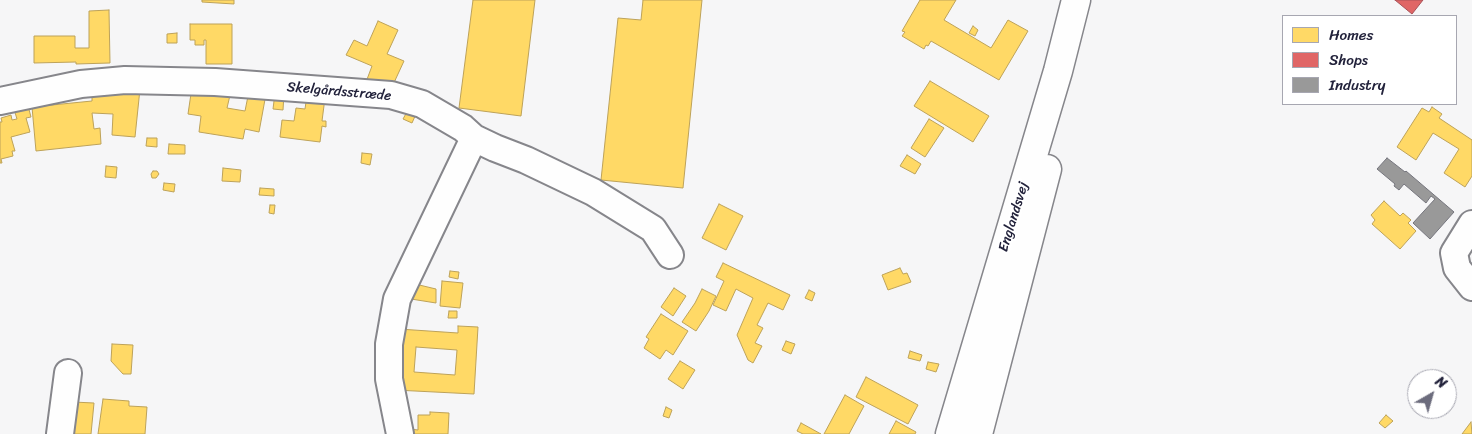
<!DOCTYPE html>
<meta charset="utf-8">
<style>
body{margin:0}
#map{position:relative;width:1472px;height:434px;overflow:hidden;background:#f6f6f7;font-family:Sriracha,sans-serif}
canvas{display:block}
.legend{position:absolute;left:1282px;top:15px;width:175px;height:90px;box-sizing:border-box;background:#fff;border:1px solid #a7a7b1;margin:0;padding:6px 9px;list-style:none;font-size:15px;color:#22223b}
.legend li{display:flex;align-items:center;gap:10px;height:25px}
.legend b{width:25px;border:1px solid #a7a7b1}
.north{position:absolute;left:1407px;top:369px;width:50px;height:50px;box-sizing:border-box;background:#fff;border:1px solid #a7a7b1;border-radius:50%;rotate:38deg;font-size:14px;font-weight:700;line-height:20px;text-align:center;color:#22223b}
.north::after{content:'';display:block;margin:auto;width:18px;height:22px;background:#6c6c7d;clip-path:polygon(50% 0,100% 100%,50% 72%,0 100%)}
</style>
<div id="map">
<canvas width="1472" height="434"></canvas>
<ul class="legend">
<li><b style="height:14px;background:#ffd966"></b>Homes</li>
<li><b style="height:14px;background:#e06666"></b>Shops</li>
<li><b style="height:14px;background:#999"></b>Industry</li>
</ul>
<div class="north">N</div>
</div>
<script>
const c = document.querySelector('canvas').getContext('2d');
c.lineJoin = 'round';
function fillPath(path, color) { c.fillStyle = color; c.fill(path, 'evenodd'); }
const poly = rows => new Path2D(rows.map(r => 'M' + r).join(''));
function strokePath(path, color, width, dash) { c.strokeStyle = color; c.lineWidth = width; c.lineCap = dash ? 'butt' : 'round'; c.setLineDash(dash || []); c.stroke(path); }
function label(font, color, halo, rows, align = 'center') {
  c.font = font + ' Sriracha,sans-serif'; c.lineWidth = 5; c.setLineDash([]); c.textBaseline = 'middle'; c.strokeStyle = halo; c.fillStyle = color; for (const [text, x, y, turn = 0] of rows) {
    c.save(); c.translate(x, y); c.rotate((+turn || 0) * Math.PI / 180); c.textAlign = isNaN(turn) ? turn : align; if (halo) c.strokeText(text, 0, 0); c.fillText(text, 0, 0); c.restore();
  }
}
const homes = poly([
 [202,0,234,0,234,4,202,2,202,0],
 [473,0,535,0,521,116,459,108,473,0],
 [643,0,702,0,683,188,601,180,618,18,641,20,643,0],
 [920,0,956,0,944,20,991,48,1008,20,1028,31,999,80,931,41,928,46,926,45,924,49,902,36,905,32,902,31,920,0],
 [109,10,110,63,76,64,76,62,34,63,34,36,75,36,75,48,89,48,89,11,109,10],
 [378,21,398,30,387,54,404,61,392,87,366,82,372,66,346,55,354,40,367,46,378,21],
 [190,24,232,24,232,64,206,64,206,40,204,40,204,45,195,45,195,40,190,40,190,24],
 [973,26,978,30,975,36,969,33,973,26],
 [177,33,177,43,167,43,167,34,177,33],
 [930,81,989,116,973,142,914,106,930,81],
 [92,87,140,89,135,137,112,135,113,114,92,113,94,129,100,128,101,144,36,151,32,107,92,101,92,87],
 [192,87,231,91,227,108,245,111,249,91,266,94,259,132,245,129,243,139,199,132,201,116,188,114,192,87],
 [275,93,284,94,283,110,273,109,275,93],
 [307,95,325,98,322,121,326,121,326,127,322,126,320,142,280,137,282,120,294,121,296,108,305,109,307,95],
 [27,102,31,117,26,118,30,132,11,137,15,151,12,151,13,156,1,159,2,163,0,163,0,122,2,122,1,118,11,115,12,120,17,119,13,106,27,102],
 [1432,107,1442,114,1439,118,1472,140,1472,176,1465,187,1444,173,1459,149,1433,133,1416,160,1397,147,1422,108,1429,112,1432,107],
 [408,110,416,114,412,123,403,119,408,110],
 [929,119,944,128,925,157,911,148,929,119],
 [147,138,157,138,157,147,146,146,147,138],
 [169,144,185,145,185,154,168,154,169,144],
 [362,153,372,154,370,165,361,163,362,153],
 [907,155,921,164,915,174,900,166,907,155],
 [106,166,117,167,116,178,105,177,106,166],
 [223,168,241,170,240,182,222,181,223,168],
 [153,171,157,171,159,174,156,178,152,178,151,174,153,171],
 [164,183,175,184,174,192,163,190,164,183],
 [260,188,274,189,274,196,259,195,260,188],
 [1384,201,1400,216,1403,213,1411,220,1408,223,1416,231,1400,249,1372,224,1375,220,1371,215,1384,201],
 [719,204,743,216,726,250,702,238,719,204],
 [270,205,275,205,274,214,269,213,270,205],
 [723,263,790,295,783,310,768,303,757,325,763,328,755,343,762,346,753,363,748,360,737,335,753,298,736,289,726,311,713,305,724,281,716,277,723,263],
 [900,268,903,274,907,273,911,282,888,290,882,275,900,268],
 [450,271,459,272,458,279,449,277,450,271],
 [442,281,463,283,460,308,440,306,442,281],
 [411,283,436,289,436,303,411,299,411,283],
 [674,288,686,296,673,316,661,307,674,288],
 [702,289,716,296,709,311,696,331,682,322,695,303,702,289],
 [809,290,815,293,812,301,805,298,809,290],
 [449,311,457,311,457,318,448,318,449,311],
 [661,314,688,331,673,355,666,350,660,359,644,348,649,339,646,337,661,314],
 [458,326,478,327,474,394,395,390,399,329,458,333,458,326],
 [416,347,457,350,455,375,414,372,416,347],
 [786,341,795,344,791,354,782,350,786,341],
 [112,344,133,345,131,374,123,374,111,361,112,344],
 [910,351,922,355,920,361,908,358,910,351],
 [680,361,695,370,683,389,668,379,680,361],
 [928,362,939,364,936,372,926,369,928,362],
 [866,377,918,405,908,424,856,397,866,377],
 [845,395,864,406,849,434,824,434,845,395],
 [103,399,129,401,129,406,147,407,145,434,98,434,103,399],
 [73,402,94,403,91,434,70,434,73,402],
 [666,407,672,410,669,418,663,416,666,407],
 [430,412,449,413,448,434,410,434,410,429,418,430,418,415,430,415,430,412],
 [1386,415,1393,421,1385,428,1379,423,1386,415],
 [896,421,916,432,915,434,889,434,896,421],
 [1471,422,1472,434,1462,434,1471,422],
 [801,423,821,434,803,434,797,431,801,423]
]);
const shops = poly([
 [1395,0,1423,0,1412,14,1395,0]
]);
const industry = poly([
 [1387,158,1405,172,1406,171,1454,212,1430,239,1413,223,1435,199,1431,196,1426,203,1404,184,1399,190,1394,186,1395,184,1377,169,1387,158]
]);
const minor = poly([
 [0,101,81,84,125,80,215,82,391,95,422,104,463,128,474,138,495,148,526,160,593,192,653,229,670,255],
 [1472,224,1454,253,1457,268,1472,287],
 [60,434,68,373],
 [400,434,389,379,389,344,397,299,474,138]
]);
const major = poly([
 [950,434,1058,71,1076,0],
 [978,434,1047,169]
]);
const streetNames = [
 ["Skelgårdsstræde",339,92,5],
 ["Englandsvej",1014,217,-73]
];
fillPath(homes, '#ffd966');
strokePath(homes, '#bda259', 1);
fillPath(shops, '#e06666');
strokePath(shops, '#a75259', 1);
fillPath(industry, '#999');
strokePath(industry, '#75757d', 1);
strokePath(minor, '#86868b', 30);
strokePath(major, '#86868b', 31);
strokePath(minor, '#fefefe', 26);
strokePath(major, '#fefefe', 28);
label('14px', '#22223b', '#fff', streetNames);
</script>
